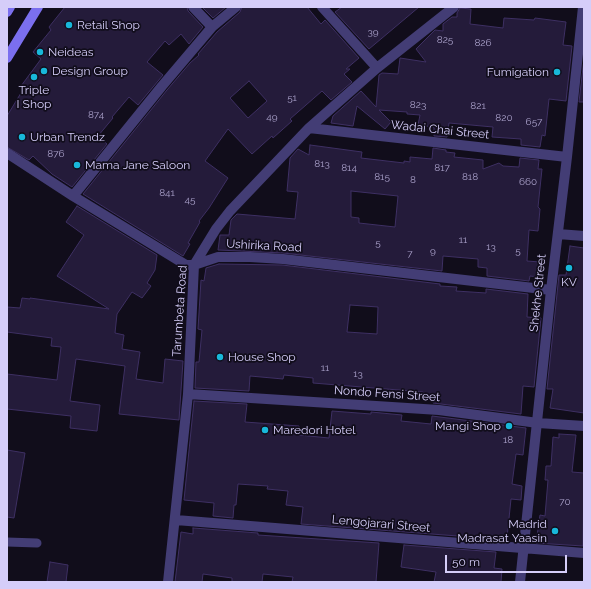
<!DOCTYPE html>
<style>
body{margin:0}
#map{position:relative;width:591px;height:589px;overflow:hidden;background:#110d1b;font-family:Raleway,sans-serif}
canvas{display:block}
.frame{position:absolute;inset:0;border:8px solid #d5cdf9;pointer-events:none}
.scale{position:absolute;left:445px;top:555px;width:122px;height:18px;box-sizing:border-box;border:2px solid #d5cdf9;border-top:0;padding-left:5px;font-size:12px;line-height:14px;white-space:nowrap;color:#d5cdf9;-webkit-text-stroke:3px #110d1b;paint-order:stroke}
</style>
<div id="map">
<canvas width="591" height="589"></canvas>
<div class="frame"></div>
<div class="scale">50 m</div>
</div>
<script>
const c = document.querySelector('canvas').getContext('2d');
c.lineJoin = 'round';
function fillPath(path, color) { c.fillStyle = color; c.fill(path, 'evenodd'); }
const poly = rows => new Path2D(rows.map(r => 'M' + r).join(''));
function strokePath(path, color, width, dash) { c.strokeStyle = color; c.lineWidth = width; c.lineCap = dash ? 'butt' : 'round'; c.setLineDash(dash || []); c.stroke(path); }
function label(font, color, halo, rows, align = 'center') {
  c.font = font + ' Raleway,sans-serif'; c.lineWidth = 3.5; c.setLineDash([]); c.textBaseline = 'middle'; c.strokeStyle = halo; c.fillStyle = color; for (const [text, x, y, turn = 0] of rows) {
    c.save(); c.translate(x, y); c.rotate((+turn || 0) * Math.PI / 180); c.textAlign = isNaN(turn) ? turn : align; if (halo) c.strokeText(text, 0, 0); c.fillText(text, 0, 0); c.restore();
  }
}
const building = poly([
 [65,7,187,7,188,11,203,27,189,44,181,34,169,45,165,41,147,62,163,75,138,105,129,97,112,117,113,118,98,136,107,144,72,187,52,174,33,156,29,160,7,147,7,116,24,88,21,86,41,59,33,52,51,30,49,27,65,7],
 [202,7,226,7,213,18,202,7],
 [242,7,307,7,321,24,325,20,359,58,346,69,350,69,344,74,352,82,331,100,322,91,290,119,292,121,273,138,272,136,252,154,228,129,205,161,228,178,209,208,199,221,200,222,188,243,190,244,183,256,83,194,167,90,190,63,199,55,198,54,217,32,240,12,242,7],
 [249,81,267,101,248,118,230,98,249,81],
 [342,7,419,7,369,49,335,12,342,7],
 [460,8,471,9,470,24,503,28,504,18,534,20,535,18,566,22,563,45,572,46,566,101,549,99,545,136,542,135,540,147,521,145,521,139,492,137,493,127,449,123,447,137,434,136,434,127,418,125,420,115,407,114,407,112,379,110,391,122,385,129,357,106,353,126,331,123,333,116,361,91,376,107,379,75,382,73,398,74,400,58,426,62,416,49,435,30,443,31,443,24,452,17,457,17,457,13,460,8],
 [584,59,584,102,579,102,584,59],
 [310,145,362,152,361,158,404,163,404,161,410,162,410,157,432,159,433,148,446,150,446,152,455,153,454,157,483,160,483,169,499,163,503,166,519,167,520,158,539,160,538,169,542,169,538,207,540,209,538,231,529,230,527,261,540,262,539,277,530,276,529,281,487,276,487,268,478,267,478,259,443,256,442,271,283,253,218,250,220,235,229,235,231,220,237,214,295,219,298,192,287,191,290,158,298,149,309,155,310,145],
 [351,191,398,196,395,227,359,223,359,218,351,217,351,191],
 [77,206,157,255,155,270,147,283,151,286,142,298,132,292,117,314,115,333,124,335,122,349,140,352,136,379,163,383,165,359,183,361,179,420,119,414,125,366,76,359,70,401,100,405,97,431,70,428,71,416,7,409,7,374,57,380,61,347,51,346,52,338,7,332,7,307,20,308,22,298,30,299,30,298,109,309,57,276,84,235,66,222,77,206],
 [570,246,584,248,584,413,550,408,553,389,547,389,559,275,566,275,570,246],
 [219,264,282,265,440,284,440,286,457,287,456,291,486,293,486,289,528,294,527,317,541,318,534,387,523,386,521,414,433,403,434,399,430,399,431,396,423,395,423,392,313,383,313,378,284,375,283,379,250,376,249,391,195,388,196,362,199,362,202,330,198,329,201,280,204,281,206,268,219,264],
 [350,305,378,307,377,334,347,332,350,305],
 [194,401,247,404,245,422,299,426,299,435,329,438,332,411,371,414,371,412,402,415,401,421,431,424,432,416,526,428,523,455,516,454,512,484,522,486,521,500,511,499,507,538,498,537,497,539,301,524,303,507,286,505,288,491,267,489,268,486,238,484,236,505,234,505,233,518,213,516,214,503,184,500,194,401],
 [559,434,576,435,572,472,584,473,583,546,536,543,540,515,545,516,548,480,545,480,546,466,551,466,553,437,559,438,559,434],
 [7,450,25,453,14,518,7,517,7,450],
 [193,528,258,533,258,535,379,543,376,582,292,582,293,577,263,574,262,582,232,582,232,578,203,574,202,582,175,582,181,532,193,534,193,528],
 [404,545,496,552,494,568,502,569,501,582,434,582,436,572,401,567,404,545],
 [50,562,68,565,66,582,47,582,50,562]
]);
const lane = poly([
 [7,542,37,543]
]);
const street = poly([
 [193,7,212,27],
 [322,7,377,68],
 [309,128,567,157],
 [7,153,73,196,186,265,194,265,218,257,250,257,283,259,551,290],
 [73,196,162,86,212,27,236,7],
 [558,234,584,236],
 [188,394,439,410,538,423,584,426],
 [176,520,584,553],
 [168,582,188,394,194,265,216,229,230,211,309,128,377,68,454,7],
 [520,582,551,290,567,157,583,7]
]);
const secondary = poly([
 [7,12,10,7],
 [7,58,38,7]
]);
const markers = [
 [69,25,4,"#18b8da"],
 [40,52,4,"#18b8da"],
 [44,71,4,"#18b8da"],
 [557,72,4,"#18b8da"],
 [34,77,4,"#18b8da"],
 [22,137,4,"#18b8da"],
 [77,165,4,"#18b8da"],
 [569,268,4,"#18b8da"],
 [220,357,4,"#18b8da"],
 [509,426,4,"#18b8da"],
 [265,430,4,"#18b8da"],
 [555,531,4,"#18b8da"]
];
const numberNames = [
 ["39",373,32],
 ["825",445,40],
 ["826",483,43],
 ["51",292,98],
 ["823",418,105],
 ["821",478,106],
 ["874",96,115],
 ["49",272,117],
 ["820",504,118],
 ["657",534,122],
 ["876",56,154],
 ["813",322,164],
 ["814",349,168],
 ["817",442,168],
 ["815",382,177],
 ["818",470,177],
 ["8",413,180],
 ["660",528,182],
 ["841",167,193],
 ["45",190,200],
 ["11",463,240],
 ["5",378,243],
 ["13",491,247],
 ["9",433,251],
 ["5",518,251],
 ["7",410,254],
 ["11",325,368],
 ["13",358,374],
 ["18",508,440],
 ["70",565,502]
];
const poiNames = [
 ["Retail Shop",77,25],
 ["Neideas",48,52],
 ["Design Group",52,71],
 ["Fumigation",549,72,"right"],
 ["Triple",34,90,"center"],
 ["I Shop",34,104,"center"],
 ["Urban Trendz",30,137],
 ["Mama Jane Saloon",85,165],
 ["KV",569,282,"center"],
 ["House Shop",228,357],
 ["Mangi Shop",501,426,"right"],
 ["Maredori Hotel",273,430],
 ["Madrid",547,524,"right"],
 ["Madrasat Yaasin",547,538,"right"]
];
const streetNames = [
 ["Wadai Chai Street",440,130,6],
 ["Ushirika Road",264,246,3],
 ["Shekhe Street",538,293,-84],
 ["Tarumbeta Road",180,311,-86],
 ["Nondo Fensi Street",387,394,4],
 ["Lengojarari Street",381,524,5]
];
fillPath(building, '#241b3a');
strokePath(building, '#3e3063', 1);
strokePath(lane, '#433d75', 9);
strokePath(street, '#433d75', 10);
strokePath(secondary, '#7b6fef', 10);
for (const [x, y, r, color] of markers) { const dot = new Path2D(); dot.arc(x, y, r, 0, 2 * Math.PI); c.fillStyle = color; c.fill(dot); strokePath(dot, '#110d1b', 1.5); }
label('10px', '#a9a0c9', null, numberNames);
label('12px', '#d5cdf9', '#110d1b', poiNames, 'left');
label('12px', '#d5cdf9', '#110d1b', streetNames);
</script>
